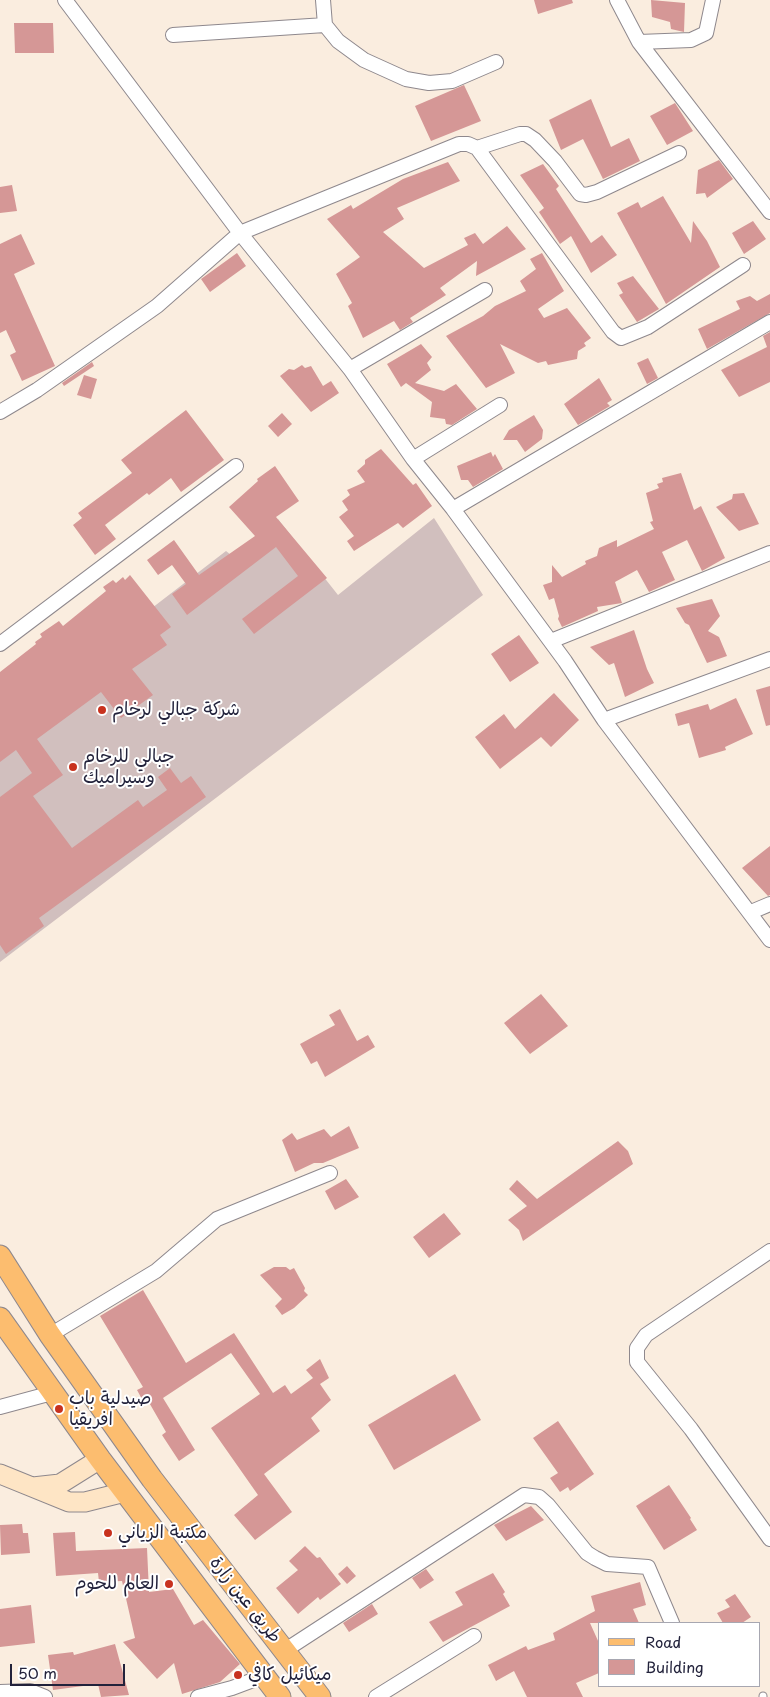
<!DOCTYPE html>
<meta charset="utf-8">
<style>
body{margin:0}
#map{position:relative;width:770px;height:1697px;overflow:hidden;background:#faeddf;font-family:"Playpen Sans",sans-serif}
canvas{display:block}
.legend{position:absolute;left:598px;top:1622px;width:162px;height:65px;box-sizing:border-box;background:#fff;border:1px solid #a7a7b1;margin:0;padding:6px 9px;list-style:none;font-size:15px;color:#22223b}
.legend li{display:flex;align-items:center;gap:10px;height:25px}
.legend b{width:25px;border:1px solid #a7a7b1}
.scale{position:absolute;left:10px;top:1664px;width:115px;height:22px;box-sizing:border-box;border:2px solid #22223b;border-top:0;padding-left:6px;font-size:15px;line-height:18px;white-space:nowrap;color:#22223b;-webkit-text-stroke:4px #fff;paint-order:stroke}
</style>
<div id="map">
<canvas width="770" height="1697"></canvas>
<ul class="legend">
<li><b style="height:6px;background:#fcbd6f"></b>Road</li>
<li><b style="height:14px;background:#d59796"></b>Building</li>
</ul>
<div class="scale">50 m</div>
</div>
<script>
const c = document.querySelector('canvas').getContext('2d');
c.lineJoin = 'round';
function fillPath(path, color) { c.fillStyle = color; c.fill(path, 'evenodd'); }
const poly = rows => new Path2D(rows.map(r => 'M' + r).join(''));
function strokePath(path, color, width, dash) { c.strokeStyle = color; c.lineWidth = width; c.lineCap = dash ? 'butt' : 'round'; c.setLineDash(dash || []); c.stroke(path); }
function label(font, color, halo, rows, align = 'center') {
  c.font = font + ' "Playpen Sans","Playpen Sans Arabic",sans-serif'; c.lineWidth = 4; c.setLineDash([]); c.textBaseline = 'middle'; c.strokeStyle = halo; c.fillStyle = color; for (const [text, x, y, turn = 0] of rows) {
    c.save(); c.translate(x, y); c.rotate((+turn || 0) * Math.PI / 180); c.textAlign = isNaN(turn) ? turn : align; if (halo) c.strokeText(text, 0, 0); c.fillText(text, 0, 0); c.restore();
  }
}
const industrial = poly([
 [434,518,483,595,0,962,0,725,226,551,231,555,278,519,338,595]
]);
const building = poly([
 [534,0,572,0,573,3,538,14],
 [651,0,685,3,684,32,671,29,670,22,652,17],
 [14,23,53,23,54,53,15,53],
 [464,85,481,121,431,141,415,106],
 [591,99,611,147,629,138,640,161,603,179,583,139,561,150,549,120],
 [675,103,693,131,667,145,650,116],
 [719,160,733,179,707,198,705,193,696,194,698,170],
 [448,162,460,181,397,208,404,219,383,232,424,268,468,245,464,238,475,233,483,244,507,226,526,249,476,276,477,261,440,288,446,295,410,318,413,322,400,330,394,321,363,338,348,306,352,303,336,274,360,257,327,219,351,205,353,209,403,179],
 [543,164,559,186,556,189,591,243,602,235,617,255,591,273,571,236,560,244,539,212,544,208,520,175],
 [12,185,17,211,0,213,0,187],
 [663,196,691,243,693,221,707,241,720,267,666,304,617,213,638,202,641,208],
 [753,221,766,239,744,254,732,233],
 [21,234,35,264,14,274,55,366,22,381,10,355,16,352,6,330,0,333,0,244],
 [237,253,246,266,210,292,201,279],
 [542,253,564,291,538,309,544,318,567,308,591,338,584,343,586,346,578,351,577,359,548,365,546,361,538,363,500,344,515,373,486,388,446,336,483,316,495,306,526,291,520,281,536,269,530,259],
 [633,276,659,309,637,322,619,295,623,293,617,283],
 [770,294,770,313,707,349,698,329,740,309,736,301,750,296,757,301],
 [770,332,770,382,739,397,721,370,767,347,763,336],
 [421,344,432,357,427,363,431,370,415,383,444,391,456,384,477,409,452,425,446,424,445,419,430,417,432,402,406,383,401,387,387,364],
 [648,358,658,378,647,384,637,363],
 [92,362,94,366,64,386,62,383],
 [302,365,305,368,311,366,323,386,331,381,339,393,311,412,280,376,289,369,294,370],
 [84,375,97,379,91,399,77,395],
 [599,378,612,400,607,403,610,406,578,425,564,404],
 [186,410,224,460,181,492,171,478,149,495,147,493,105,525,116,539,95,555,73,525,82,518,78,513,132,473,121,460],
 [282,413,292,424,278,437,268,426],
 [534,415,543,430,542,439,525,452,517,440,503,440,509,430],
 [381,449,413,485,416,483,432,506,403,528,398,523,354,551,347,541,354,536,339,517,348,510,342,501,350,495,347,490,365,482,357,471,365,464,365,460],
 [491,452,493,457,495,454,503,469,473,487,468,480,461,480,457,466],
 [275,466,299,501,276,517,327,578,254,634,242,619,298,576,276,547,187,615,172,594,186,584,172,565,158,575,147,560,174,540,199,575,255,536,229,507,258,481,257,479],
 [681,473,694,510,701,506,725,558,702,571,687,540,662,552,675,580,649,592,637,570,615,582,622,603,597,607,598,611,562,627,558,619,559,616,554,598,549,600,543,585,552,582,552,565,562,577,586,564,585,561,597,556,599,548,617,540,617,547,654,529,650,522,653,521,646,493,659,488,657,484,663,482,662,478],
 [744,493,759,524,739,531,716,507,732,499,733,494],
 [130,575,171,627,160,635,167,645,132,669,153,695,121,718,101,692,37,739,63,775,33,796,72,848,138,800,143,807,167,790,158,777,170,768,181,783,191,776,206,797,39,918,44,926,6,954,0,945,0,797,32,773,16,750,0,762,0,672,36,644,35,642,42,637,40,634,59,621,63,626,106,591,103,587,113,580,116,583,123,577,125,580],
 [712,599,720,616,708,631,719,637,727,656,707,663,689,625,685,623,676,608],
 [634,630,647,669,654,683,625,697,614,663,609,665,590,647],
 [519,635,539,663,510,682,491,654],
 [770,686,770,725,766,726,756,690],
 [554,693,579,720,551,747,541,737,500,769,475,737,504,714,515,729],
 [736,698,753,734,725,747,726,750,699,758,689,723,678,726,675,714,708,704,710,710],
 [770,846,770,895,768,896,742,868],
 [541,994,568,1026,530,1054,504,1023],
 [340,1009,357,1041,368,1035,375,1047,325,1077,317,1061,311,1064,300,1044,335,1025,329,1015],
 [349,1126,359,1148,323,1163,314,1163,295,1172,282,1140,292,1133,297,1140,324,1129,331,1137],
 [618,1141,628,1151,633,1164,523,1241,519,1230,508,1220,527,1206,509,1189,517,1180,537,1199],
 [346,1179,359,1197,335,1210,325,1191],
 [444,1213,461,1234,429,1258,413,1237],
 [274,1267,286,1267,290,1270,294,1268,305,1288,304,1291,308,1295,294,1308,282,1315,275,1306,282,1299,260,1275],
 [143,1290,186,1363,234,1333,273,1393,285,1385,291,1394,313,1378,306,1370,320,1359,329,1378,320,1384,331,1400,311,1418,320,1431,264,1474,292,1512,255,1540,234,1515,258,1495,211,1428,260,1394,231,1353,163,1398,195,1450,179,1461,162,1435,166,1432,147,1399,143,1401,137,1390,143,1387,100,1316],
 [455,1374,481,1420,394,1470,368,1425],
 [558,1421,594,1474,570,1491,568,1487,560,1492,550,1478,558,1473,533,1438],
 [669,1485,691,1518,690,1519,697,1530,664,1550,636,1506],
 [531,1506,544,1520,506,1541,494,1525],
 [22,1524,23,1533,28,1533,30,1553,1,1555,0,1525],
 [75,1532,76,1551,147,1548,149,1592,173,1589,194,1625,203,1620,240,1664,220,1682,182,1694,174,1663,157,1679,123,1642,135,1638,122,1581,99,1582,98,1573,56,1576,53,1533],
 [305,1546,317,1558,320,1557,341,1584,320,1600,318,1597,298,1614,276,1588,298,1570,289,1561],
 [347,1566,356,1576,347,1584,338,1574],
 [426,1569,434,1580,420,1589,412,1578],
 [493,1573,505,1592,503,1594,510,1606,443,1642,429,1622,463,1605,455,1592],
 [640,1582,646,1605,633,1609,639,1623,590,1623,599,1643,599,1673,576,1683,583,1697,527,1697,514,1671,496,1681,488,1665,526,1646,528,1650,555,1640,553,1633,595,1611,591,1596],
 [735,1594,751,1617,742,1623,723,1623,717,1613,730,1607,725,1600],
 [372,1604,378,1614,349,1632,343,1623],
 [31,1605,35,1643,0,1647,0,1609],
 [115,1644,129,1695,101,1697,98,1684,53,1690,48,1655,73,1652,74,1655]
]);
const lane = poly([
 [763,1696,763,1697]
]);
const street = poly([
 [65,0,240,233,350,369,413,459,453,509,565,661,604,720,770,940],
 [323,0,325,25,338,41,364,60,406,79,429,83,452,81,496,62],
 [617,0,639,42,770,212],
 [173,35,325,25],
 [639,42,691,40,706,33,713,0],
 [477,148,520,134,526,134,535,140,555,161,580,194,586,195,597,192,679,153],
 [350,369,485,290],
 [0,412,37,390,157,306,240,233,459,144,468,144,477,148,613,332,621,338,648,327,743,265],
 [413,459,500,405],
 [453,509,770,322],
 [551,641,770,553],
 [0,644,236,466],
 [604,720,770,659],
 [751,912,770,904],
 [770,1251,646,1335,637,1348,637,1362,691,1429,770,1539],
 [50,1335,156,1271,217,1219,330,1173],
 [0,1407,52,1393],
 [284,1651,524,1495,539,1497,548,1505,587,1553,595,1558,607,1564,648,1567,672,1623],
 [0,1692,30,1691,45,1697],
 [198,1697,232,1688,264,1676],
 [376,1697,474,1636]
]);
const secondary = poly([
 [0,1474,69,1502,85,1502,125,1492],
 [33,1487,60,1484,100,1459]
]);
const primary = poly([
 [0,1256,50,1335,152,1479,320,1697],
 [0,1318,100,1459,280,1697]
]);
const markers = [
 [102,710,5,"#c8321e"],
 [73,767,5,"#c8321e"],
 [59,1409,5,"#c8321e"],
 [108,1533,5,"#c8321e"],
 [169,1584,5,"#c8321e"],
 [238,1675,5,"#c8321e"]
];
const poiNames = [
 ["شركة جبالي لرخام",112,710],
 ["جبالي للرخام",83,757],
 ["وسيراميك",83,778],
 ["صيدلية باب",69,1399],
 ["افريقيا",69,1420],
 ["مكتبة الزياني",118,1533],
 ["العالم للحوم",159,1584,"right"],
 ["ميكائيل كافي",248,1675]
];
const streetNames = [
 ["طريق عين زارة",245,1600,52]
];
fillPath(industrial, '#d1bfbe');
fillPath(building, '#d59796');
strokePath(lane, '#8e888d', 9);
strokePath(street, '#8e888d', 16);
strokePath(secondary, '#8e888d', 21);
strokePath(primary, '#8e888d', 23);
strokePath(lane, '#fff', 7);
strokePath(street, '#fff', 14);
strokePath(secondary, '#fee5c5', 19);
strokePath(primary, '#fcbd6f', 21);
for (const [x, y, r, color] of markers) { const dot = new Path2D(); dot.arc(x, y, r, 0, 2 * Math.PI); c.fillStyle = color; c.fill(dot); strokePath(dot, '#fff', 2); }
label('18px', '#22223b', '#fff', poiNames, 'left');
label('18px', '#22223b', '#fff', streetNames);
</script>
